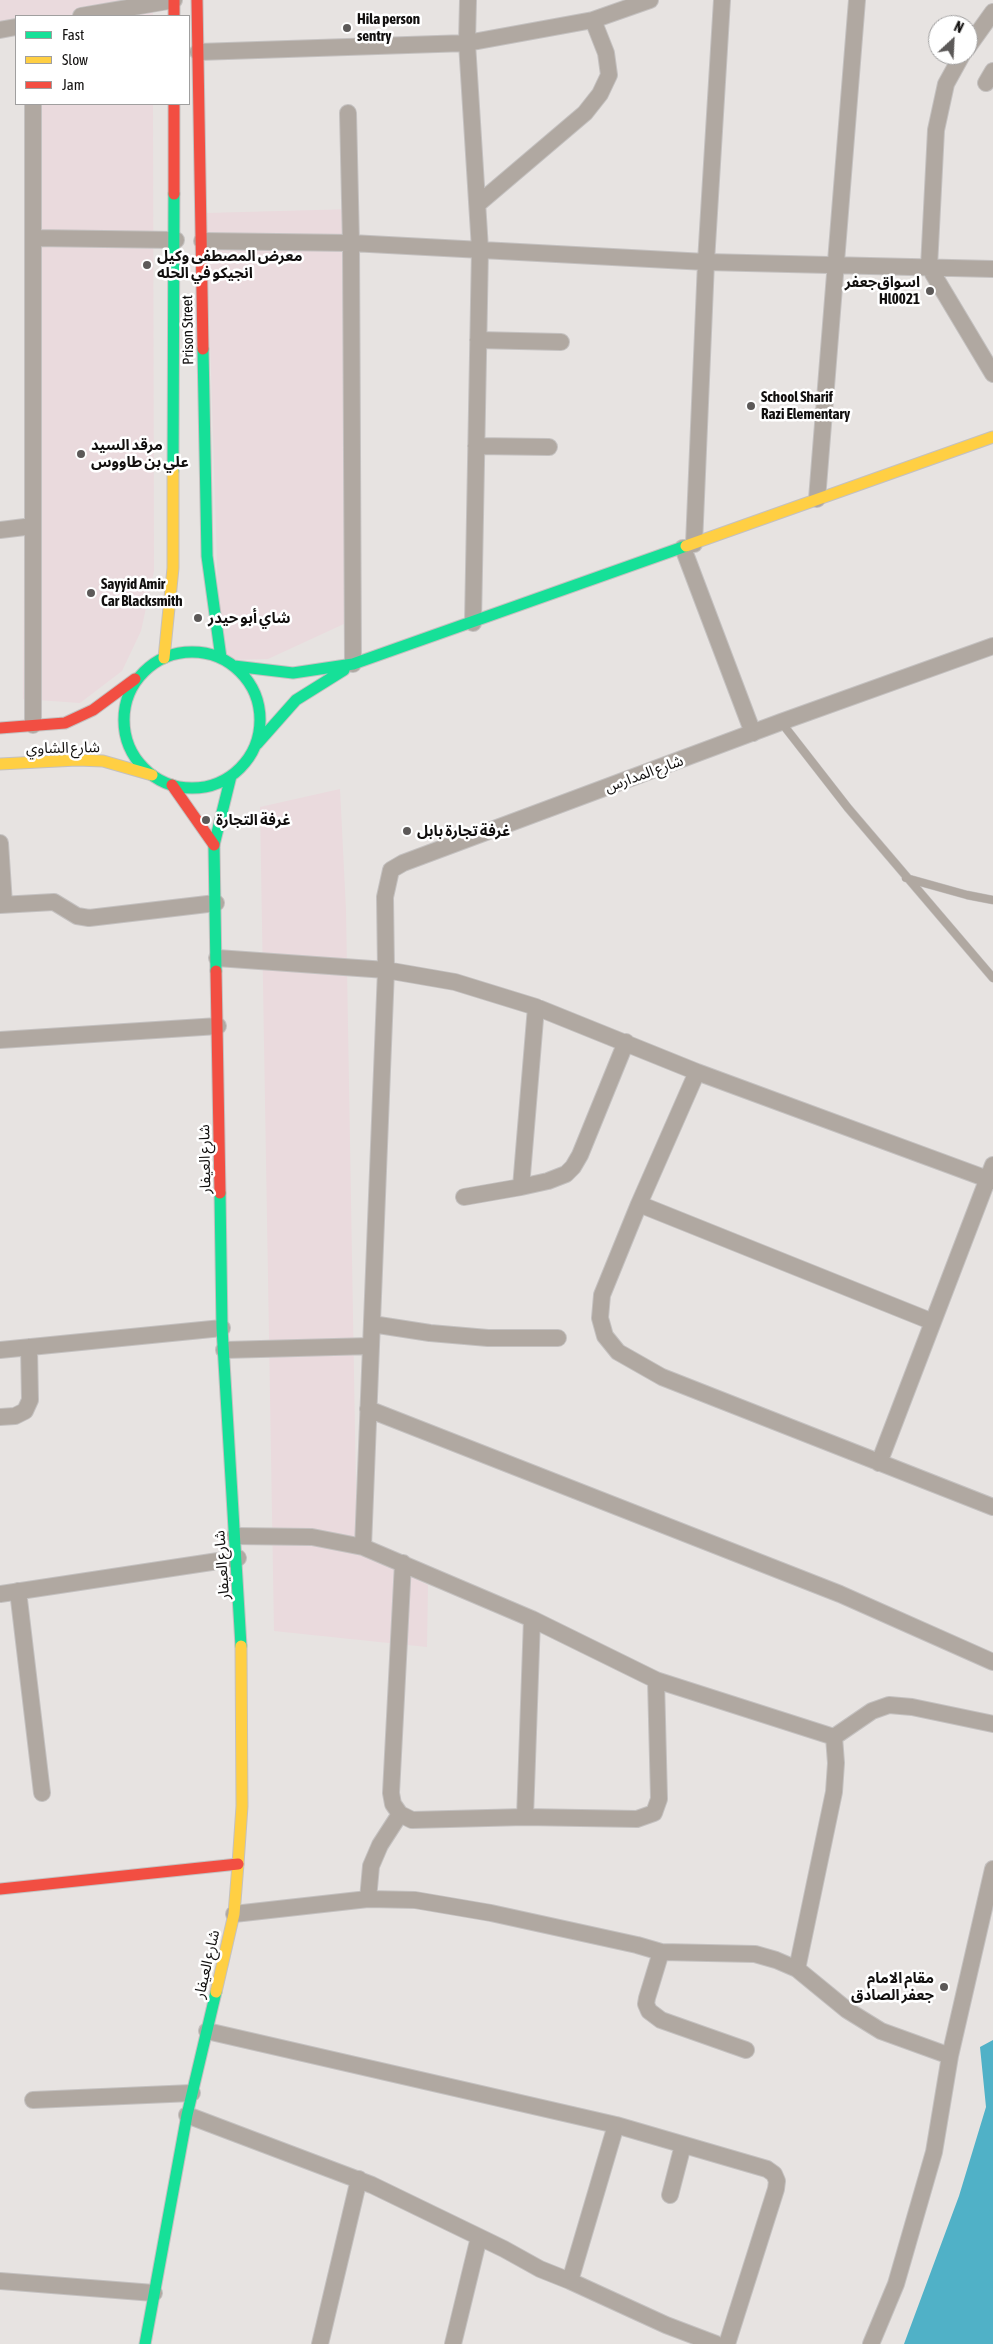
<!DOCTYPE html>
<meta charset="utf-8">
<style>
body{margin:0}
#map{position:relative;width:993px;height:2344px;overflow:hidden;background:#e7e3e1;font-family:"Asap Condensed",sans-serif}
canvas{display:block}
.legend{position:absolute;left:15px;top:15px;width:175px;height:90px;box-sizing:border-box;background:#fff;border:1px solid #a09f9f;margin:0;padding:6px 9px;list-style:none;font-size:15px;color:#110f0e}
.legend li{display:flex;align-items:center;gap:10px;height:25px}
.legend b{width:25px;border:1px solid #a09f9f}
.north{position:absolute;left:928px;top:15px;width:50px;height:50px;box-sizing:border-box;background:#fff;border:1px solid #a09f9f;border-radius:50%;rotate:25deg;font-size:14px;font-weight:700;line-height:20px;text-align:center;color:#110f0e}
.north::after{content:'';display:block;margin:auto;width:18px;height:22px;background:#5c5958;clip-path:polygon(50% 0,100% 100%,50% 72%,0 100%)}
</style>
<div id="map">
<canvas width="993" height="2344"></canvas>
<ul class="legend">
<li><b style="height:6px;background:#16e098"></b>Fast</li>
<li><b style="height:6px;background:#ffcf43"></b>Slow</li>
<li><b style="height:6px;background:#f24e42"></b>Jam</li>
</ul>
<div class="north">N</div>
</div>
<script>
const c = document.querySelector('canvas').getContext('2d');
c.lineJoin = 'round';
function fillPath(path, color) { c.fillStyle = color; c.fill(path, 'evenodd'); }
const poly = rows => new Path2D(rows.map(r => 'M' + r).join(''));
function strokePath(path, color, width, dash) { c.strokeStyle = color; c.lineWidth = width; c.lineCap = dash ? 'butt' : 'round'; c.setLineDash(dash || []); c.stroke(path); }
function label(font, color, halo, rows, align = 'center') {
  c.font = font + ' "Asap Condensed","Noto Sans Arabic",sans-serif'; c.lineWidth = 5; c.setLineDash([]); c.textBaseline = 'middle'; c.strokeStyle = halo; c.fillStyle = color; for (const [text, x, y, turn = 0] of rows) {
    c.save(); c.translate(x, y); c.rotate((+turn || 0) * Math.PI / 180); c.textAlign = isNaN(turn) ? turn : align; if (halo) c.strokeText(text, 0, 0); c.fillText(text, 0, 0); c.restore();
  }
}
const commercial = poly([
 [0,0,153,0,153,16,16,16,16,36,0,38],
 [27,104,153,104,154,571,141,631,122,671,80,703,23,699],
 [354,209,346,623,268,659,220,660,206,213],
 [340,789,346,910,357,1548,428,1585,427,1647,274,1631,260,807]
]);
const water = poly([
 [993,2040,993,2344,904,2344,959,2196,986,2107,980,2047]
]);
const lane = poly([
 [781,722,848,808,993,978],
 [906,878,967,895,993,900]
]);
const street = poly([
 [468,0,467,43,480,249,473,623],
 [81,16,174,0],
 [0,30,16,27],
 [968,47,993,12],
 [198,52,467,43,593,20,650,0],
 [962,55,946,84,936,130,929,267,993,374],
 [986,83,993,71],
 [33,104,33,725],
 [348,113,351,243,353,664],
 [478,204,585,113,600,94,609,75,606,53,593,20],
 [33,238,176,240],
 [202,241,351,243,706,262,993,269],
 [478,340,561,342],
 [476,446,549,447],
 [817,499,857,0],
 [0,530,33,526],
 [694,544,706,262,722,0],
 [683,548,753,733],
 [0,843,4,904],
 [0,905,54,902,77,916,89,918,216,903],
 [217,958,386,970,455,982,536,1007,697,1072,993,1181],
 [0,1040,218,1026],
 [697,1072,639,1204,602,1295,600,1318,605,1336,618,1352,662,1377,993,1507],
 [521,1187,536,1007],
 [464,1197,521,1187,548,1181,566,1174,573,1167,580,1155,626,1042],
 [639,1204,933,1322],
 [372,1324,430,1333,488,1338,558,1338],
 [0,1350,222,1328],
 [224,1350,371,1346],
 [368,1409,840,1594,993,1662],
 [0,1417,15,1416,25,1411,30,1400,29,1347],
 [879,1463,993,1165],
 [235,1536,312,1537,363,1547,532,1619,656,1680,834,1737,872,1711,889,1705,912,1707,993,1724],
 [363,1547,386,970,385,897,391,870,403,863,781,722,993,646],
 [403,1563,391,1793,393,1804,400,1814,412,1820,525,1817,637,1819,654,1813,659,1799,656,1680],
 [18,1591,42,1793],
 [0,1594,238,1558],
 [525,1817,532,1619],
 [368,1899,371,1866,380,1845,400,1814],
 [234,1914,368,1899,415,1900,491,1913,637,1945,661,1952,755,1954,776,1960,797,1969,847,2010,881,2031,950,2056],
 [661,1952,647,1998,646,2004,649,2011,661,2020,746,2050],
 [797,1969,834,1792,836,1763,834,1737],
 [207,2031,616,2125,767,2169,774,2174,777,2181,776,2189,727,2344],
 [33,2100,192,2093],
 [187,2115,372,2185,504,2249,540,2269,570,2281,666,2325,716,2344],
 [670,2195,683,2145],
 [0,2281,154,2293],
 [570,2281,616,2125],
 [320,2344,359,2179],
 [453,2344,479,2237],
 [871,2344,896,2284,934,2152,950,2056,993,1869]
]);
const fast = poly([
 [203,349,207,556,221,658],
 [173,471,174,194],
 '124 720a68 68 0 1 1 136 0a68 68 0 1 1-136 0Z',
 [234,666,293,673,353,664,686,546],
 [257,744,296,700,344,670],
 [216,971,214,845,231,776],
 [220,1193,222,1328,241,1646],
 [145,2344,187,2115,216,1992]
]);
const slow = poly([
 [686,546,993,437],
 [164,658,173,568,173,471],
 [0,764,77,760,103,761,152,775],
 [216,1992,234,1914,238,1864,242,1806,241,1646]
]);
const jam = poly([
 [174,0,174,16],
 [197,0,203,349],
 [174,194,174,104],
 [0,728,65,723,93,710,135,679],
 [172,785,214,845],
 [216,971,220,1193],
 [0,1889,238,1864]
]);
const markers = [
 [347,28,5,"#5c5958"],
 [147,265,5,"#5c5958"],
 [930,291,5,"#5c5958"],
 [751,406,5,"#5c5958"],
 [81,454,5,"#5c5958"],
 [91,593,5,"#5c5958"],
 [198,618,5,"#5c5958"],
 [206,820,5,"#5c5958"],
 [407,831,5,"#5c5958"],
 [944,1987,5,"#5c5958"]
];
const poiNames = [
 ["Hila person",357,19],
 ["sentry",357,36],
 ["معرض المصطفى وكيل",157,256],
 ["انجيكو في الحله",157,273],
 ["اسواق‌جعفر",920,282,"right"],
 ["Hl0021",920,299,"right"],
 ["School Sharif",761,397],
 ["Razi Elementary",761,414],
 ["مرقد السيد",91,445],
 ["علي بن طاووس",91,462],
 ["Sayyid Amir",101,584],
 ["Car Blacksmith",101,601],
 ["شاي أبو حيدر",208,618],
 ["غرفة التجارة",216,820],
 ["غرفة تجارة بابل",417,831],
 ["مقام الامام",934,1978,"right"],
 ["جعفر الصادق",934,1995,"right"]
];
const streetNames = [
 ["Prison Street",188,330,-91],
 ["شارع الشاوي",63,748,-1],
 ["شارع المدارس",644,774,-20],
 ["شارع العيفار",205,1159,-91],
 ["شارع العيفار",222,1565,-94],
 ["شارع العيفار",207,1964,-77]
];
fillPath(commercial, '#eadadd');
fillPath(water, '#50b1c7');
strokePath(lane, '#c4c1c0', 9);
strokePath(street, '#c4c1c0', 18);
strokePath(fast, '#c4c1c0', 13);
strokePath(slow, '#c4c1c0', 13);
strokePath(jam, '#c4c1c0', 13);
strokePath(lane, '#b0a8a1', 8);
strokePath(street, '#b0a8a1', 16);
strokePath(fast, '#16e098', 11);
strokePath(slow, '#ffcf43', 11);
strokePath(jam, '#f24e42', 11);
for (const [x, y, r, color] of markers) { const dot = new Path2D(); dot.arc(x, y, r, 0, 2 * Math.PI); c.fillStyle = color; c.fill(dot); strokePath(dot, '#fff', 2); }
label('bold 15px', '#110f0e', '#fff', poiNames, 'left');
label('15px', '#110f0e', '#fff', streetNames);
</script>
